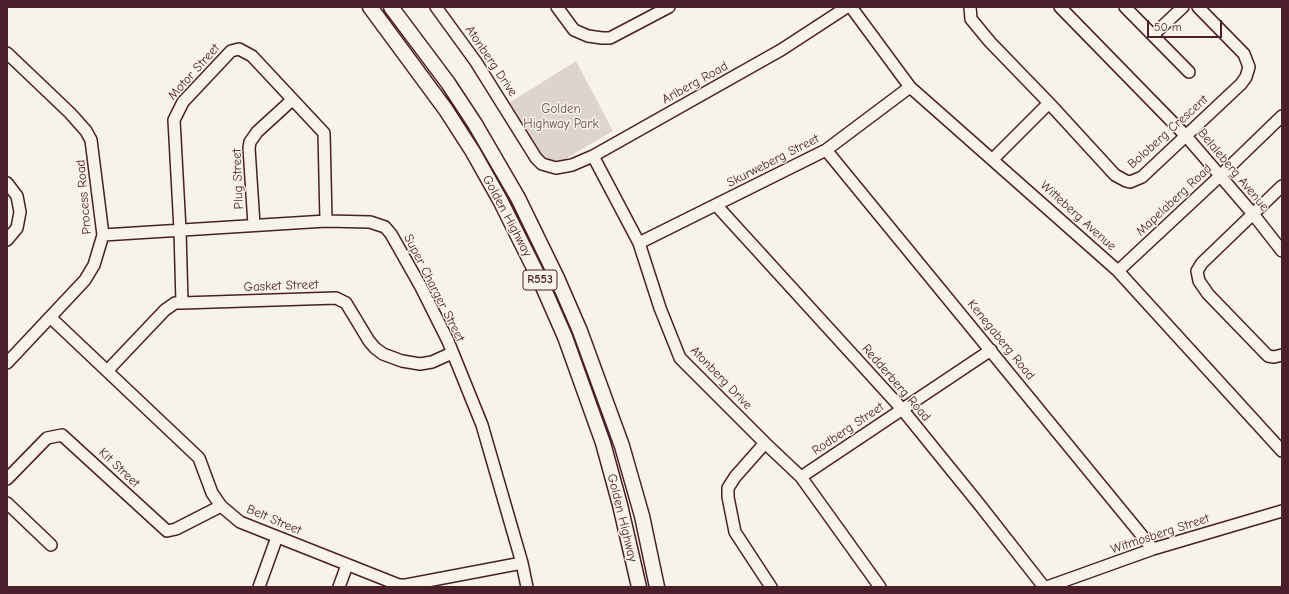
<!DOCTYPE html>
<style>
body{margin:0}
#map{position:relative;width:1289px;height:594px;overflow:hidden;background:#f7f3e8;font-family:"Comic Neue",sans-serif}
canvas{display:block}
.frame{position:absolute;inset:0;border:8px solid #4a1f2b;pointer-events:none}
.scale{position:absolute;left:1147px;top:20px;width:75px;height:18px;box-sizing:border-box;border:2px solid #4a1f2b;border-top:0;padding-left:5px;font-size:12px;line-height:14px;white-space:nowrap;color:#4a1f2b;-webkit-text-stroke:3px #f7f3e8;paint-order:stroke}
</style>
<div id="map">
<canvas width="1289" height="594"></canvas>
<div class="frame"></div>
<div class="scale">50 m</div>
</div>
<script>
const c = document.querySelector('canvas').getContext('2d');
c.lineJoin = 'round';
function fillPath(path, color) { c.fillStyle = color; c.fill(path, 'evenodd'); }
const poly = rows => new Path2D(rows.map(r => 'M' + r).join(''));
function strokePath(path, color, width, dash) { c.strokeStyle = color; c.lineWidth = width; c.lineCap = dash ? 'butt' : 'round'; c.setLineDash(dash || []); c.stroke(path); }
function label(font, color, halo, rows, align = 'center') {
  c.font = font + ' "Comic Neue",sans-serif'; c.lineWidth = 3; c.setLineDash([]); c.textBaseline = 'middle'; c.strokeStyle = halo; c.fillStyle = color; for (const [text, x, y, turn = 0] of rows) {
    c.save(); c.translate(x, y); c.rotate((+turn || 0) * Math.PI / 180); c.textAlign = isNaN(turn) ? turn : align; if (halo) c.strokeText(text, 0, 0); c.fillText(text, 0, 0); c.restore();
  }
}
const green = poly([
 [576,61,613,131,560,162,547,160,535,150,506,105]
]);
const minor = poly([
 [436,7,476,62,536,158,542,164,556,168,572,165,593,156,781,50,847,7],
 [557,7,574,30,588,36,602,38,610,38,669,7],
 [851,7,910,87,1118,271,1282,451],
 [970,7,971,19,990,42,1049,103,1115,175,1126,181,1130,182,1142,177,1241,84,1246,77,1249,67,1244,54,1198,7],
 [1060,7,1186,136,1253,214,1282,251],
 [1125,7,1189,72],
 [1153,35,1183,7],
 [7,53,70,113,86,131,91,140,103,235,94,265,85,280,7,363],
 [826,150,1153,549],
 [593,156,639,243,660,308,680,358,765,443,801,477,880,587],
 [993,159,1049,103],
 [7,183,17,196,20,212,17,228,7,240],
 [1282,186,1202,263,1197,271,1199,281,1208,294,1268,356,1274,357,1282,355],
 [717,206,902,409,979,504,1044,587],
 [254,225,249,148,250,142,257,132,292,100],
 [103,235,326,221,370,222,385,227,391,234,421,287,448,341,482,425,522,563,527,587],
 [639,243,826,150,910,87],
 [1118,271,1221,175,1282,116],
 [182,303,180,230,174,120,183,102,231,51,239,49,252,56,324,133,326,221],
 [50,317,199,458,212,493,221,506,240,522,399,585,406,585,522,563],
 [108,370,165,310,175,303,182,303,336,298,346,303,369,341,375,348,383,354,402,361,420,364,432,362,452,353],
 [765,443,735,477,728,488,728,497,735,532,771,587],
 [801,477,991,350],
 [7,479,47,438,62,435,167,531,176,529,221,506],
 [7,503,51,545],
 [259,587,277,537],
 [339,587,347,565],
 [1047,587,1153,549,1282,511]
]);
const major = poly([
 [370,7,446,110,473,152,500,200,540,280,565,337,603,443,620,505,639,587],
 [391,7,448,83,475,124,518,198,557,278,580,331,622,446,642,516,657,587]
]);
const shields = [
 [540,280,34]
];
const shieldNames = [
 ["R553",540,280]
];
const streetNames = [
 ["Atonberg Drive",491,61,56],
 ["Motor Street",194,72,-48],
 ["Arlberg Road",695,83,-29],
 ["Boloberg Crescent",1168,132,-42],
 ["Skurweberg Street",773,161,-27],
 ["Belaleberg Avenue",1233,170,50],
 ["Plug Street",238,179,-92],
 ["Process Road",84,197,-95],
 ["Mapelaberg Road",1174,200,-43],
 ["Golden Highway",507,216,62],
 ["Witteberg Avenue",1078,216,42],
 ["Gasket Street",281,286,-2],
 ["Super Charger Street",434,288,63],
 ["Kenegaberg Road",1001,340,51],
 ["Atonberg Drive",721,378,46],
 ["Redderberg Road",896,383,49],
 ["Rodberg Street",848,429,-34],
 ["Kit Street",119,468,43],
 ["Golden Highway",622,518,76],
 ["Belt Street",274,520,23],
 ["Witmosberg Street",1160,534,-18]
];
const parkNames = [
 ["Golden",561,109],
 ["Highway Park",561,124]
];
fillPath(green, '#ded4cc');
strokePath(minor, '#4a1f2b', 14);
strokePath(major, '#4a1f2b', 17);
strokePath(minor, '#f7f3e8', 11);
strokePath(major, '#f7f3e8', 14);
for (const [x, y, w] of shields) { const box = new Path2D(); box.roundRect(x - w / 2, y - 10, w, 20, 3); c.fillStyle = '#f7f3e8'; c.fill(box); strokePath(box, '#4a1f2b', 1); }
label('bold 12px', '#4a1f2b', null, shieldNames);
label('13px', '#4a1f2b', '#f7f3e8', streetNames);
label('13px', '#6f4c53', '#f7f3e8', parkNames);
</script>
